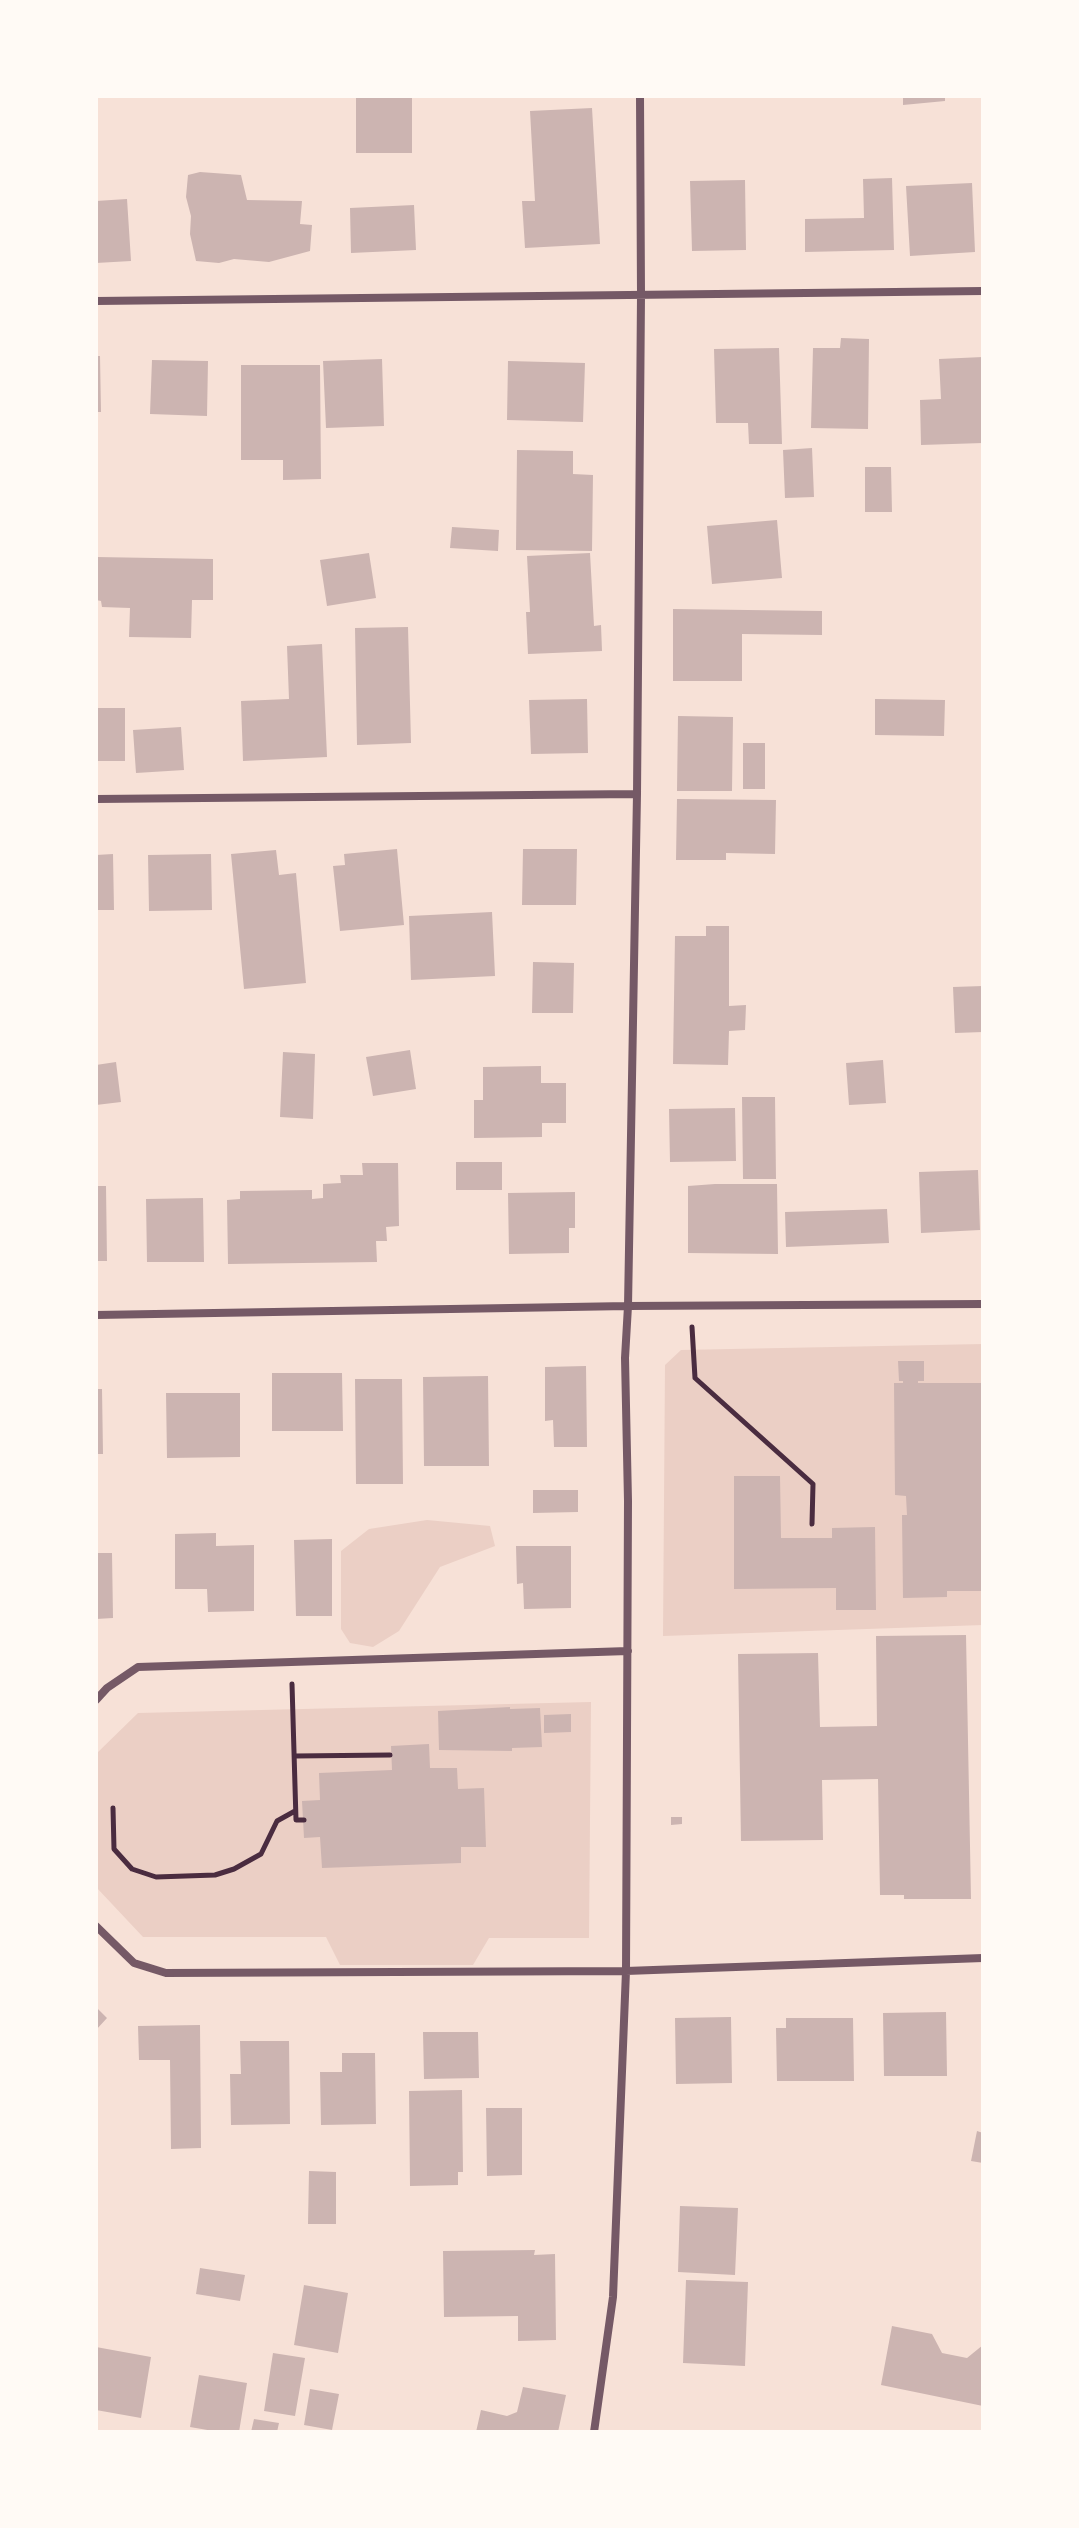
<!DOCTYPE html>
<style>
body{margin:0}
#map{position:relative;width:1079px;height:2528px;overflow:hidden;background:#f7e1d7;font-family:"Varela Round",sans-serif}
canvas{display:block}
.frame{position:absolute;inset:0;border:98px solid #fffaf5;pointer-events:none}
</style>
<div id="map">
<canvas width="1079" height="2528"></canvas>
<div class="frame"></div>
</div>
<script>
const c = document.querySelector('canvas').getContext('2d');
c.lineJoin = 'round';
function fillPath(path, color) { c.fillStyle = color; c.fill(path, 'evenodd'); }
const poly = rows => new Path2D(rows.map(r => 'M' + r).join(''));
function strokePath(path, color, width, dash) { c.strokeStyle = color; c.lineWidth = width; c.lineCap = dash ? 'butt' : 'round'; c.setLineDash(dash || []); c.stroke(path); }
const green = poly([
 [983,1344,983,1625,663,1636,665,1365,681,1350],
 [427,1520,490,1526,495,1546,440,1567,399,1631,373,1647,350,1643,341,1629,341,1551,369,1529],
 [591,1702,589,1938,489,1938,473,1965,340,1965,326,1937,143,1937,96,1887,96,1754,138,1713]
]);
const building = poly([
 [356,96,412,96,412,153,356,153],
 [903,96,945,96,945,101,903,105],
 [592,108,600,244,525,248,522,201,535,201,530,111],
 [200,172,241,175,247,200,302,201,300,224,312,225,310,251,269,262,234,259,219,263,196,261,190,234,191,216,186,197,188,175],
 [892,178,894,250,805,252,805,219,864,218,863,179],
 [745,180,746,250,692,251,690,181],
 [972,183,975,252,910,256,906,186],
 [127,199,131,261,96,263,96,201],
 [414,205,416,250,351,253,350,208],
 [841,338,869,339,868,429,811,428,813,348,840,348],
 [779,348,782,444,749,444,748,423,716,423,714,349],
 [96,356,100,356,101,412,96,412],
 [983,357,983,443,921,445,920,400,941,399,939,359],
 [382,359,384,426,326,428,323,361],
 [152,360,208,361,207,416,150,414],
 [508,361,585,363,583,422,507,420],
 [241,365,320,365,321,479,283,480,283,460,241,460],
 [812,448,814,497,785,498,783,450],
 [517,450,573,451,573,474,593,475,592,551,516,550],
 [865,467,891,467,892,512,865,512],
 [777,520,782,578,712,584,707,526],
 [452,527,499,530,498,551,450,548],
 [369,553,376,598,327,606,320,560],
 [590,553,594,626,601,625,602,651,528,654,526,612,530,612,527,556],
 [96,557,213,559,213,600,192,600,191,638,129,637,130,608,102,607,101,601,96,600],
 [673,609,822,611,822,635,742,634,742,681,673,681],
 [408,627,411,743,357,745,355,628],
 [322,644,327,757,243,761,241,701,289,699,287,646],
 [587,699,588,753,531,754,529,700],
 [875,699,945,700,944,736,875,735],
 [96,708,125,708,125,761,96,761],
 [678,716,733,717,732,791,677,791],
 [181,727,184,770,136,773,133,730],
 [743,743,765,743,765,789,743,789],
 [677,799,776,800,775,854,726,853,726,860,676,860],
 [397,849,404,925,340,931,333,866,345,865,344,854],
 [523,849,577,849,576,905,522,905],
 [276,850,279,875,296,873,306,983,244,989,231,854],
 [113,854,114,910,96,910,96,855],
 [211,854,212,910,149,911,148,855],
 [492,912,495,976,411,980,409,916],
 [706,926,729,926,729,1006,746,1005,745,1030,729,1031,728,1065,673,1064,675,936,706,936],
 [533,962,574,963,573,1013,532,1013],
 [983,986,983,1032,955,1033,953,987],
 [410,1050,416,1089,373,1096,366,1057],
 [283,1052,315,1054,313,1119,280,1117],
 [883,1060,886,1103,849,1105,846,1063],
 [116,1062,121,1102,96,1105,96,1065],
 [541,1066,541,1083,566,1083,566,1123,542,1123,542,1137,474,1138,474,1100,483,1100,483,1067],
 [742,1097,775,1097,776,1179,743,1179],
 [735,1108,736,1161,670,1162,669,1109],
 [456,1162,502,1162,502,1190,456,1190],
 [362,1163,398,1163,399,1226,386,1227,387,1241,376,1241,377,1262,228,1264,227,1200,240,1199,240,1191,312,1190,312,1199,323,1198,323,1184,341,1183,340,1175,363,1175],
 [978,1170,980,1230,921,1233,919,1172],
 [715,1184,777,1184,778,1254,688,1253,688,1186],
 [96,1186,106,1186,107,1261,96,1261],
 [575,1192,575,1228,569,1228,569,1253,509,1254,508,1193],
 [203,1198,204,1262,147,1262,146,1199],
 [887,1209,889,1243,786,1247,785,1212],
 [898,1361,924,1361,924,1381,918,1381,918,1383,983,1383,983,1591,947,1591,947,1597,903,1598,902,1515,907,1515,906,1496,895,1495,894,1383,903,1383,903,1381,899,1381],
 [586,1366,587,1447,554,1447,553,1420,545,1421,545,1367],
 [272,1373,342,1373,343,1431,272,1431],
 [488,1376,489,1466,424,1466,423,1377],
 [355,1379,402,1379,403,1484,356,1484],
 [96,1389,102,1389,103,1454,96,1454],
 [166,1393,240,1393,240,1457,167,1458],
 [734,1476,780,1476,781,1538,832,1538,832,1528,875,1527,876,1610,836,1610,836,1588,734,1589],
 [533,1490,578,1490,578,1512,533,1513],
 [216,1533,216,1546,254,1545,254,1611,208,1612,207,1589,175,1589,175,1534],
 [332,1539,332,1616,296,1616,294,1540],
 [516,1546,571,1546,571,1608,524,1609,523,1583,517,1584],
 [96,1553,112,1553,113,1618,96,1619],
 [966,1635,971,1899,904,1899,904,1895,880,1895,878,1779,822,1780,823,1840,741,1841,738,1654,818,1653,820,1727,877,1726,876,1636],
 [510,1707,510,1709,540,1708,542,1747,512,1748,512,1751,439,1750,438,1711],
 [571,1714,571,1732,544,1733,544,1715],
 [429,1744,430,1768,457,1768,458,1789,484,1788,486,1847,461,1847,461,1863,322,1868,320,1837,304,1838,302,1801,320,1800,319,1773,392,1770,391,1746],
 [671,1817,682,1817,682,1824,671,1825],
 [96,2007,107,2018,96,2030],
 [946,2012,947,2076,884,2076,883,2013],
 [731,2017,732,2083,676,2084,675,2018],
 [786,2018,853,2018,854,2081,777,2081,776,2028,786,2028],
 [200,2025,201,2148,171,2149,170,2060,139,2060,138,2026],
 [423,2032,478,2032,479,2078,424,2079],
 [240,2041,289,2041,290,2124,231,2125,230,2074,241,2074],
 [342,2053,375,2053,376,2124,321,2125,320,2072,342,2072],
 [462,2090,463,2172,458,2172,458,2185,410,2186,409,2091],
 [486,2108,522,2108,522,2175,487,2176],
 [977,2131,983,2133,983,2163,971,2161],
 [309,2171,336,2172,336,2224,308,2224],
 [680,2206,738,2208,735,2275,678,2272],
 [535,2250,534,2255,555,2254,556,2340,518,2341,518,2316,444,2317,443,2251],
 [200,2268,245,2275,240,2301,196,2294],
 [686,2280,748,2282,745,2366,683,2363],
 [304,2285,348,2293,338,2353,294,2345],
 [892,2326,932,2334,942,2353,967,2358,983,2345,983,2406,881,2385],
 [96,2347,151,2357,141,2418,96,2410],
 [273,2353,305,2358,295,2416,264,2411],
 [199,2375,247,2383,239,2432,219,2432,190,2427],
 [523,2387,566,2395,558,2432,476,2432,481,2410,507,2416,517,2412],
 [310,2389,339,2394,332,2430,304,2425],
 [254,2419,279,2423,277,2432,251,2432]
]);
const path = poly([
 [692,1327,695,1378,813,1484,812,1524],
 [292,1684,296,1820,304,1820],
 [295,1756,390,1755],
 [113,1808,114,1849,132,1869,156,1877,215,1875,234,1869,261,1854,277,1821,295,1811]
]);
const minor = poly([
 [96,301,983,291],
 [96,799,637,794],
 [96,1315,628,1306,983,1304],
 [96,1700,107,1688,138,1667,628,1651],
 [96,1926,134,1963,166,1973,626,1971,983,1958],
 [594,2432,613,2297,626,1971,628,1501,625,1358,628,1306,637,794,641,295,640,96]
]);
fillPath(green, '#ebcfc5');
fillPath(building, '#ccb4b1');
strokePath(path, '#4a2c40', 5);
strokePath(minor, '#755966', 8);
</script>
